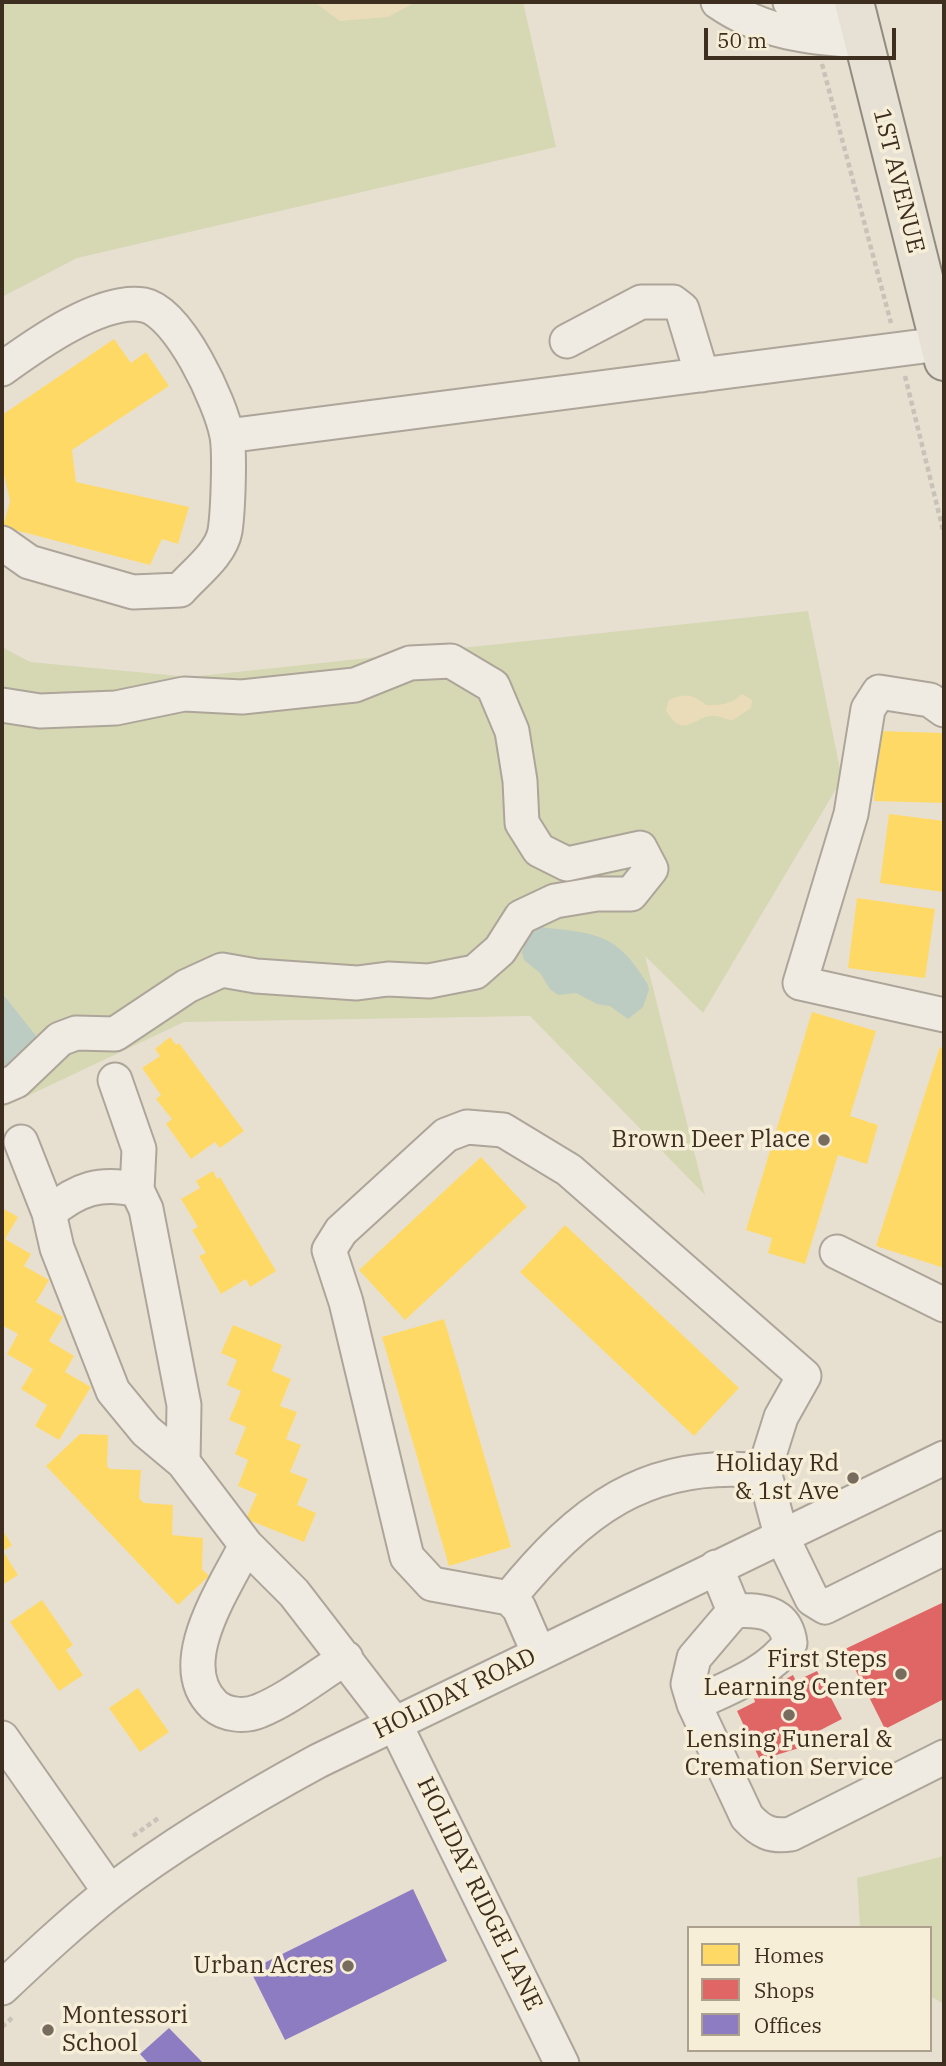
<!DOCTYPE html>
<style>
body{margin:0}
#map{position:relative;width:946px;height:2066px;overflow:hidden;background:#e7e0d1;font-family:"IBM Plex Serif",serif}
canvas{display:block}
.frame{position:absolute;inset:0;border:4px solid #3d2e20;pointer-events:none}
.legend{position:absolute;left:687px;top:1926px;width:245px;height:126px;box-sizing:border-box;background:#f7eed8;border:2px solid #ada18e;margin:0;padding:9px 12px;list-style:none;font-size:21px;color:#3d2e20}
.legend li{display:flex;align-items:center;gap:14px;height:35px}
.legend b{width:35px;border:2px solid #ada18e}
.scale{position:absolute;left:704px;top:28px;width:192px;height:32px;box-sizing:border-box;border:4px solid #3d2e20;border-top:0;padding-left:9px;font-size:21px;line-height:24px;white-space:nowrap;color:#3d2e20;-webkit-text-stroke:5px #f7eed8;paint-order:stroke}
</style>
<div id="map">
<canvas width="946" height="2066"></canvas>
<div class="frame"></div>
<ul class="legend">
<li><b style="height:19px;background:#ffd966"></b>Homes</li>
<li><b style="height:19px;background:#e06666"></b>Shops</li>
<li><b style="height:19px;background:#8e7cc3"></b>Offices</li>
</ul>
<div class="scale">50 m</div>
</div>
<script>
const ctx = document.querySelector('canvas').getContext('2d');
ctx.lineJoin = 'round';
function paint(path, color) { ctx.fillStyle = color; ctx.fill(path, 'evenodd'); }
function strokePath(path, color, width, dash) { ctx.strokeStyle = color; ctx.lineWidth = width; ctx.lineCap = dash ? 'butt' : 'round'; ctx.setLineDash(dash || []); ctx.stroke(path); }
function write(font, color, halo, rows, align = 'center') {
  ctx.font = font + ' "IBM Plex Serif",serif'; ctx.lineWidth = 7; ctx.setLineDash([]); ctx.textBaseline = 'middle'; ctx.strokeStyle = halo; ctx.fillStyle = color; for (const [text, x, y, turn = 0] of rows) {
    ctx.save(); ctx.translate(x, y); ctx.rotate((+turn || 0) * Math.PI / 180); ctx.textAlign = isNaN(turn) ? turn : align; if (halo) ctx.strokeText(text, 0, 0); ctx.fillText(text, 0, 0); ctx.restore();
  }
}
const green = new Path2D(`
 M2,2H523L556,147L77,258L2,297Z
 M808,611L842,779L703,1013L645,956L705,1195L530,1016L184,1022L2,1108V647L30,662L190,677Z
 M944,1856V2004L930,1996V1928H860L857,1878Z`);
const sand = new Path2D(`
 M314,2H414V3L388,17L340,21Z
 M742,694L752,700L751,708L733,720C725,720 722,717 716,716C695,713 684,743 666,710L669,700C684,693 693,694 706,705C721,705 731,705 742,694Z`);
const water = new Path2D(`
 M541,927C595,934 615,931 647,983L649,989L643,1007L628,1019L610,1006L597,1004L576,993L558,995L550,989L540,973L524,960L522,953L529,933Z
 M2,993L40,1041L2,1073Z`);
const homes = new Path2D(`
 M114,339L131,363L146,352L169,386L72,450L76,482L189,507L178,544L162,539L150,565L3,527L10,501L2,465V415Z
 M877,731L944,733V803L874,801Z
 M889,814L944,821V892L880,883Z
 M857,898L935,909L925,978L848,968Z
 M812,1012L876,1031L850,1116L878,1125L867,1164L838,1155L805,1264L768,1253L772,1238L746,1230Z
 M170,1037L176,1045L179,1043L244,1131L220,1148L215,1142L191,1159L166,1124L172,1119L156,1099L161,1095L142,1068L160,1056L155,1049Z
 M940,1047L944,1049V1268L876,1246Z
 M481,1157L527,1207L405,1320L359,1270Z
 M213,1171L217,1179L220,1177L276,1271L250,1287L246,1279L221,1294L199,1256L206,1253L192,1230L198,1227L181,1199L200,1188L196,1181Z
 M2,1208L18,1217L5,1239L31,1254L24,1266L49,1280L36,1302L63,1317L49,1341L74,1356L65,1372L91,1387L59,1440L35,1426L47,1405L21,1389L33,1369L7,1354L18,1334L2,1325Z
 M565,1225L739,1388L694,1436L520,1272Z
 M444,1319L511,1547L449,1566L382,1337Z
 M233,1325L282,1345L272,1371L291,1379L280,1406L297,1412L286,1439L301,1445L290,1472L308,1479L297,1505L316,1513L304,1542L246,1519L257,1494L238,1486L248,1460L235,1454L246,1427L229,1420L241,1391L227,1385L237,1360L221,1353Z
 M80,1434L108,1435L107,1466L110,1469L141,1470L139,1498L144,1503L173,1505L172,1535L203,1538L202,1569L209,1576L178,1605L46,1466Z
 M2,1529L12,1545L3,1551L18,1575L2,1585Z
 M42,1600L73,1645L66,1650L83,1675L59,1691L10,1622Z
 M138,1688L169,1732L140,1752L109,1708Z`);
const shops = new Path2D(`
 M944,1602V1699L885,1729L845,1649Z
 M817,1671L842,1719L811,1735L813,1740L799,1748L760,1760L737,1711L755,1702L753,1695L779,1672L784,1680L793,1675L796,1681Z`);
const offices = new Path2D(`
 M413,1889L447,1961L285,2040L250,1970Z
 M169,2028L204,2064H149L140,2054Z`);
const path = new Path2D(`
 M822,64L891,323
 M905,376L944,534
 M133,1836L160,1817
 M2,2027L14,2016`);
const minor = new Path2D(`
 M718,2C763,33 809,38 862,41
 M790,2L855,8
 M567,341L641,302H673L682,309L702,375
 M2,369C35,345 102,297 144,305C179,312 221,403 227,436C230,454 228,512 225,531C221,554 195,573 180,590L133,592L29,562L2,543
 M227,436L940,344
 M2,705L40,711L116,708L184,694L242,697L355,685L410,663L451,661L493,686L512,731L520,781L522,823L539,850L567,864L640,848L651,869L631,894H597L555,901L521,917L500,950L475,972L429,981L388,979L357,983L256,976L222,970L187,986L115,1034L76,1033L60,1039L16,1081L2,1087
 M944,710L930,700L879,692L868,709L851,814L800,983L944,1015
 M115,1080L139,1149L137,1190
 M21,1142L49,1213
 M837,1252L944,1305
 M183,1462L146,1431L113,1391L57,1248L49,1213C77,1189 101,1181 137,1190L146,1209L184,1405L183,1462L246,1545L294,1593L395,1724L562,2064
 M246,1545C225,1588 171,1664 214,1705C225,1715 245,1717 259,1711C289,1699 318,1675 346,1658
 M716,1567L734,1611L694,1658L688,1684L694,1704L747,1817C761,1832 771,1837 791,1834L944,1757
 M509,1598C579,1512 646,1458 764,1471
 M539,1654L519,1608L509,1598L432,1584L407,1557L346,1302L329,1250L341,1231L446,1135L467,1127L503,1130L569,1170L804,1376L781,1417L764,1471L781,1535L812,1599L825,1607L944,1548
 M694,1704C727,1688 768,1674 790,1643C786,1612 760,1609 734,1611
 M2,1738L110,1892
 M2,1988C37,1955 72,1922 110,1892C175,1842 246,1800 318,1761L944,1458`);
const major = new Path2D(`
 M854,2L944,361`);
const markers = [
 [824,1140,7,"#786c5e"],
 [853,1478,7,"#786c5e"],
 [901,1674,7,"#786c5e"],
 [789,1715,7,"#786c5e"],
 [348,1966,7,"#786c5e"],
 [48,2030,7,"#786c5e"]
];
const streetNames = [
 ["1ST AVENUE",898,181,76],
 ["HOLIDAY ROAD",455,1694,-26],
 ["HOLIDAY RIDGE LANE",479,1894,64]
];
const poiNames = [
 ["Brown Deer Place",810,1140],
 ["Holiday Rd",839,1464],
 ["& 1st Ave",839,1492],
 ["First Steps",887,1660],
 ["Learning Center",887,1688],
 ["Lensing Funeral &",789,1740,"center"],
 ["Cremation Service",789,1768,"center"],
 ["Urban Acres",334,1966],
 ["Montessori",62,2016,"left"],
 ["School",62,2044,"left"]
];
paint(green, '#d6d7b3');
paint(sand, '#eadcb9');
paint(water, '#bcccc2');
paint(homes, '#ffd966');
paint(shops, '#e06666');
paint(offices, '#8e7cc3');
strokePath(minor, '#ada599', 37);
strokePath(major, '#928b80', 42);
strokePath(path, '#c8c2b9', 4.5, [5, 3.5]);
strokePath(minor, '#efebe3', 33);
strokePath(major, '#e6e1d4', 38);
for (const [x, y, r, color] of markers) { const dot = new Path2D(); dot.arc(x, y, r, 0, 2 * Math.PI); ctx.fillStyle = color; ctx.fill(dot); strokePath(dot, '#f7eed8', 2.5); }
write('24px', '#3d2e20', '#f7eed8', streetNames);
write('24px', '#3d2e20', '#f7eed8', poiNames, 'right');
</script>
